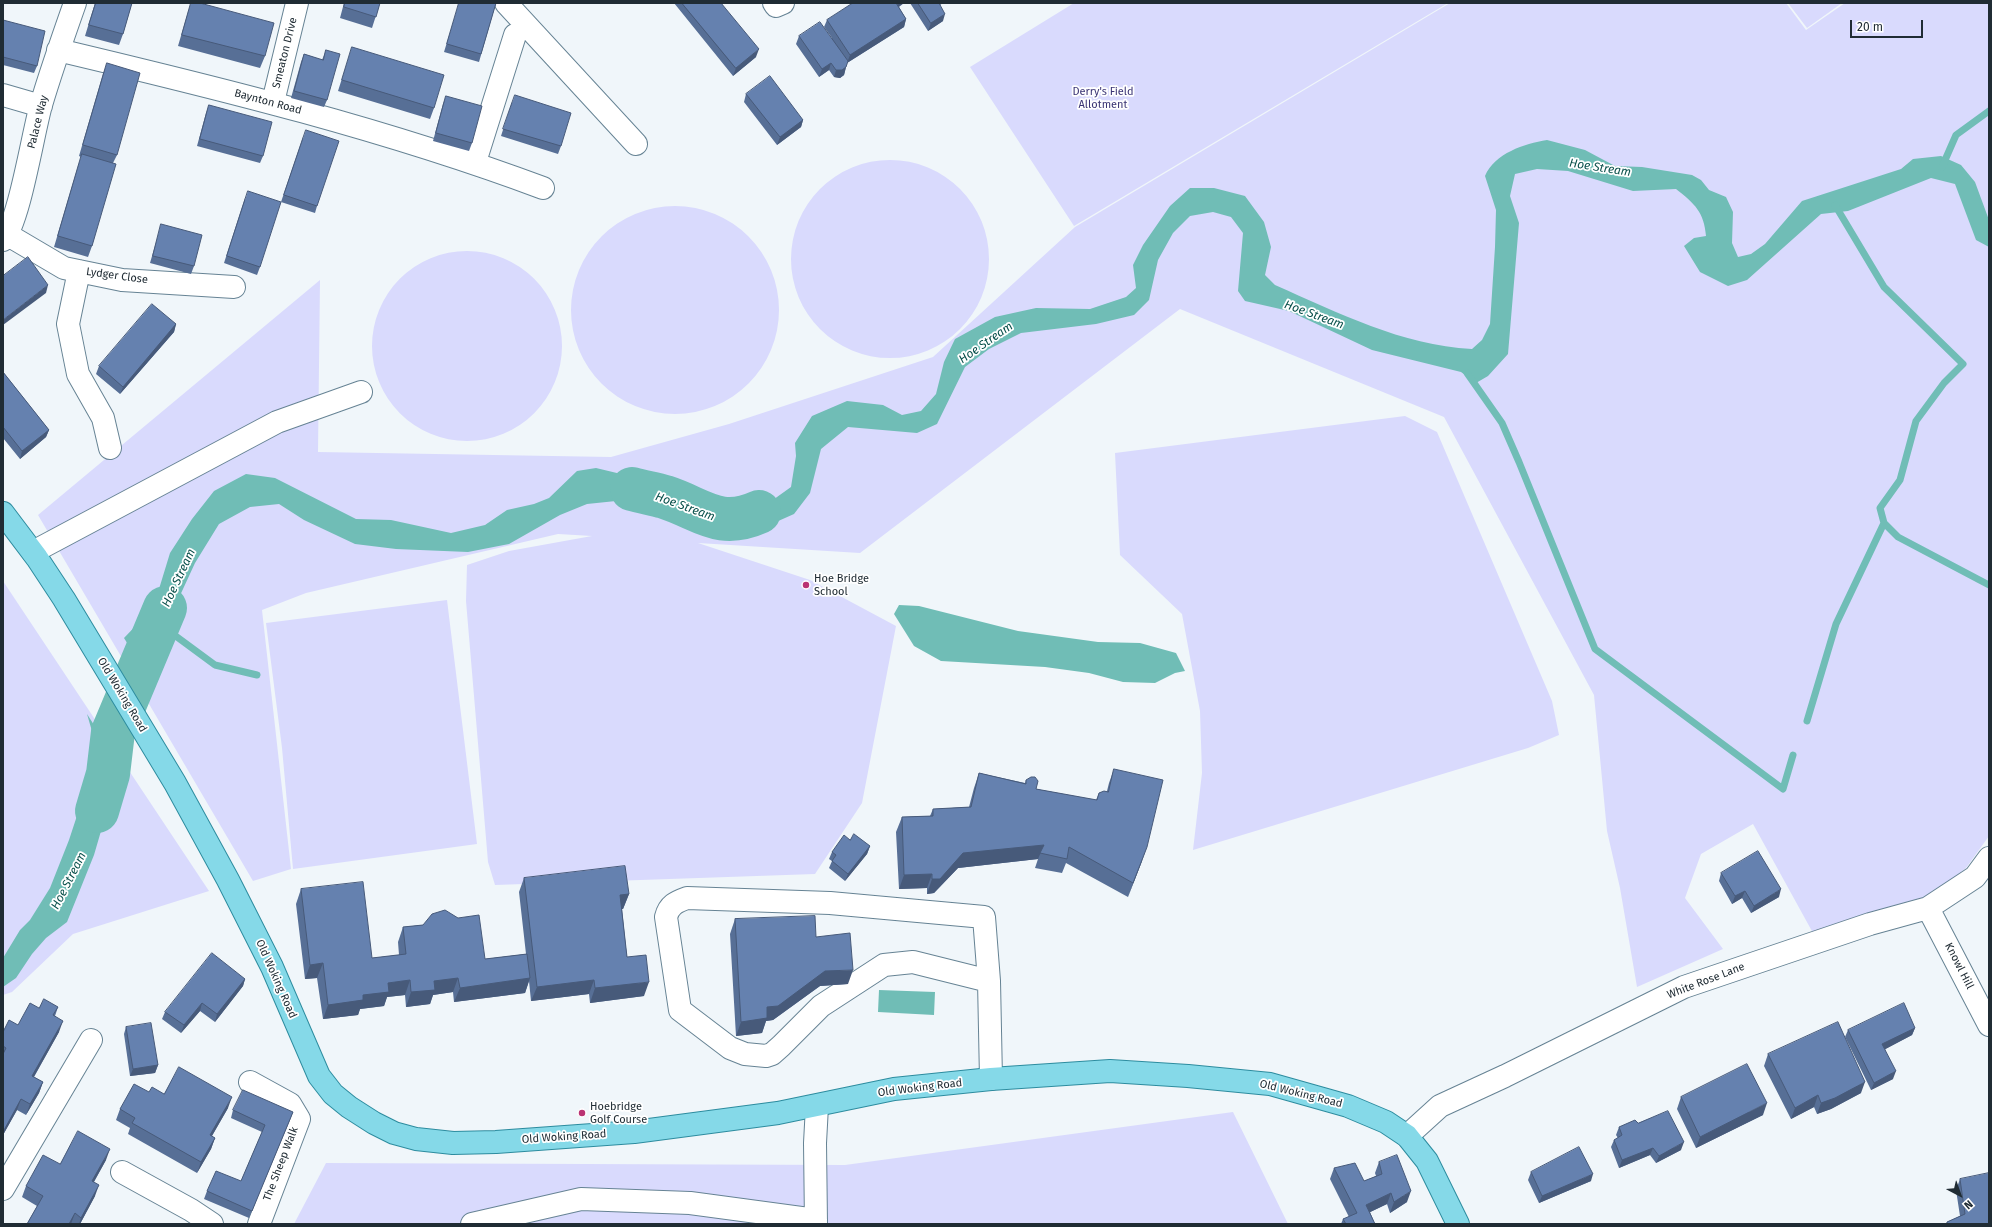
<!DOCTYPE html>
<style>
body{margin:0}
#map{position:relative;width:1992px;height:1227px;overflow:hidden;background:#f0f6fa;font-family:"Fira Sans",sans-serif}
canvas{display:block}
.frame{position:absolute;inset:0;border:4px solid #202c34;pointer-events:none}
.north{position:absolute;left:1940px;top:1175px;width:40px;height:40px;-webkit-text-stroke:3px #fff;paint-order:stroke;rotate:139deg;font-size:11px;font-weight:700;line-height:16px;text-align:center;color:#202c34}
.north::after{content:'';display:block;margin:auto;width:14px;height:18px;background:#202c34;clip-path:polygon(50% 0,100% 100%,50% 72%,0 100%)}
.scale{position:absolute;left:1850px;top:20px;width:73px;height:18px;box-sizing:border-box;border:2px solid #202c34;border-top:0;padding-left:5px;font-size:12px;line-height:14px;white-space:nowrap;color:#202c34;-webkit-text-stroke:3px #fff;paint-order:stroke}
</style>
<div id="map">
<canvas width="1992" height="1227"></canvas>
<div class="frame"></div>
<div class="north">N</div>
<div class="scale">20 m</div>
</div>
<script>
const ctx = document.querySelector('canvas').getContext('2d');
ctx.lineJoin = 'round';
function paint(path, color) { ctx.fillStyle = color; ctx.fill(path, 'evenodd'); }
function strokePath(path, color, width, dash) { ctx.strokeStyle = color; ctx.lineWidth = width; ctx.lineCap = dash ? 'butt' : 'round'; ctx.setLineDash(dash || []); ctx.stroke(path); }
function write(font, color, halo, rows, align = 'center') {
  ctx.font = font + ' "Fira Sans",sans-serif'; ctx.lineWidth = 3.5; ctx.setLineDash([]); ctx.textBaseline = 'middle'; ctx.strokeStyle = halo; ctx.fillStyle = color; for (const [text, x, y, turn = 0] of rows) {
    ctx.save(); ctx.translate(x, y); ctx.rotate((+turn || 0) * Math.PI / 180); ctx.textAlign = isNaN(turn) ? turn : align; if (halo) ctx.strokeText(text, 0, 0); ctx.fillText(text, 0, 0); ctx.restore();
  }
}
const green = new Path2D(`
 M1074,3H1448L1074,226L970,67Z
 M1450,3H1786L1806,30L1845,3H1989V836L1966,868L1925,901L1813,933L1753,824L1701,854L1685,898L1723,949L1637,987L1620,888L1607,831L1594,695L1444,417L1180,309L860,553L698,543L810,580L896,626L862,803L815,874L495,885L488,862L466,601L467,565L509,551L592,536L558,534L306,593L262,610L291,869L253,881L38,515L320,280L318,452L611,457L729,424L933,357L1075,227Z
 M1788,3H1842L1807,28Z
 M791 259a99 99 0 1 1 198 0a99 99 0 1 1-198 0Z
 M571 310a104 104 0 1 1 208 0a104 104 0 1 1-208 0Z
 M372 346a95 95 0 1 1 190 0a95 95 0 1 1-190 0Z
 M1405,416L1437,432L1552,701L1559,735L1528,748L1193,850L1202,773L1200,711L1182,614L1120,555L1115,453Z
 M3,581L209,891L73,934L12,992L3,995Z
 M447,600L477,844L293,869L282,748L266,623Z
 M1233,1112L1288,1224H294L326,1163L845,1165Z`);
const water = new Path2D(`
 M1547,140L1585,150L1615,166L1642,167L1692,175L1701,180L1709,190L1726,197L1733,212L1732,243L1738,257L1751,254L1765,244L1802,201L1901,169L1913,159L1941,156L1961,165L1975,182L1989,220V247L1976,240L1955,184L1931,178L1848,211L1821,214L1747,280L1728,286L1700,272L1684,246L1694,238L1706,236C1704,212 1695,204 1676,189L1633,191L1568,171L1537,169L1515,174L1510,196L1519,223L1508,354L1488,376L1476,383L1461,372L1372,350L1289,311L1245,301L1238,291L1243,233L1231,217L1213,212L1190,216L1173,233L1158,260L1149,300L1134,315L1096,324L1021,333L989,349L965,367L937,424L917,433L848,427L821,449L810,493L794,514L758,530L729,533L696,525L708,492L744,507L770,502L791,487L796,456L795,443L812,416L847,401L883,405L902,415L921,411L936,394L944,362L955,339L995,317L1036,308L1090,309L1126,297L1136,288L1133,265L1143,245L1170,206L1190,188H1214L1245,196L1264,222L1271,247L1265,275L1275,285C1339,313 1401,345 1472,349L1482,340L1490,324L1495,247L1496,210L1485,176C1495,153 1524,144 1547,140Z
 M596,468L696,492L685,519L673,511L616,501L587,504L560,515L509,544L468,552L396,549L355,544L304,520L279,504L250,507L219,524L195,563L171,615L149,678L124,638L149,612L159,589L170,553L192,519L214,491L246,474L275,478L356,519L391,520L451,533L485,525L507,510L534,504L549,498L577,471Z
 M899,605L919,606L1018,631L1098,642L1140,643L1176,653L1185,671L1175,673L1155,683L1123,682L1089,673L1045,667L941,661L914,646L894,614Z
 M87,714L120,766L94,855L67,922L46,938L32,954L16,978L3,987V958L20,930L30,920L50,888L69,840L98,752Z
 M879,990L935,992L934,1015L878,1012Z`);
const stream = new Path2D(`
 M1942,167L1956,135L1989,111
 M1835,205L1884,287L1963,364L1944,383L1916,421L1900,480L1880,508L1884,523L1898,537L1989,585
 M1467,373L1502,423L1519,462L1595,649L1783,789L1793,755
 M158,623L215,665L257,675
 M1807,721L1836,624L1884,523`);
const river = new Path2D(`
 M632,489C643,492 655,494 665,497C702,509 719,530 759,512
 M97,811L108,774L113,732L165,608`);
const minor = new Path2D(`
 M506,3L636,144
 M774,3L776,6L783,3
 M58,50C222,89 385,129 543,188
 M3,95L41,106
 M273,102L297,3
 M475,162L515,35
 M8,235L64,268L122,280L234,287
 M3,240C19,223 33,133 41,105C51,71 63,37 75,3
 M79,271L68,324L78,374L103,418L110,448
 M33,552L277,422L361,392
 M1928,908L1989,1025
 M989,981L913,962L884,965L821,1006L781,1046L772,1054L766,1056L745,1054L730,1048L680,1010L666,917C669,905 676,902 687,898L830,903L984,917L989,981L991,1079
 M250,1082L290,1104L299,1119L259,1224
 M1407,1136L1440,1106L1505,1076L1684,987L1870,924L1928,908L1975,877L1989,858
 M122,1172L191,1210L212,1224
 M3,1189L91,1040
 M472,1224L581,1199L690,1203L816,1220
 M816,1224L815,1143L817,1106`);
const major = new Path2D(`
 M3,513L37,558L64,599L175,783L228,880L272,967L319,1076L333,1094L349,1107L374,1123L394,1133L416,1139L453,1143L496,1142L634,1132L778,1113L894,1089L991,1079L1110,1071L1188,1076L1270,1084L1348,1106L1386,1122L1407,1136L1427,1161L1458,1224`);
const wall = new Path2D(`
 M95,3H132L123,34L119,45L85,36Z
 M191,3L265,56L260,68L178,46L188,12Z
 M344,3H380L372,28L340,18Z
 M459,3H496L479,62L444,52Z
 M674,3H721L756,57L733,76Z
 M853,3H904L899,7L906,19L904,27L847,63L844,75L840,78L834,77L829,70L819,77L796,44L799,36L832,38L824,27L827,20Z
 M910,3H943L940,5L943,21L928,31Z
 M3,20L37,66L34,73L3,65Z
 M352,47L434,108L430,119L338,91Z
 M326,50L327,100L324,107L291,98L301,62L304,54L322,60Z
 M107,63L117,155L113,163L92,246L88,257L54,247L78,166L81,157L79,156L103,74Z
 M746,94L803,120L801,127L777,145L744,102Z
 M446,96L472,143L469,151L433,141L443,104Z
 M512,102L561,146L558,154L501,136Z
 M209,105L263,156L260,163L197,146L206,113Z
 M303,137L317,206L315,213L281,202Z
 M245,198L260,267L257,275L224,263Z
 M161,224L194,266L191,274L150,263L159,232Z
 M176,324L174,332L120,394L96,374L99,366Z
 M3,372L49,430L46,437L20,459L3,438Z
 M1114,769L1142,861L1128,897L1066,863L1062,873L1035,868L1038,859L958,868L934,893L927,894V888L899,889L896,832L902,817L930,816L933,809L969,807L974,788L979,773L1025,783L1026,780L1036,789L1096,800L1099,793L1107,791L1109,783Z
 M850,840L870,846L867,854L845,881L829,868L832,861L829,859L832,852Z
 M1721,873L1779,897L1751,913L1742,898L1732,904L1719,881Z
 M524,878L629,894L623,909H622L627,957L644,996L590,1003L589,994L531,1001L529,981L525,993L454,1002L453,992L433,995L430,1004L406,1007L405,995L387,997L384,1006L360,1009L358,1015L323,1019L317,978L305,979L296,904L301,889L372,958L399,955L398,942L403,927L423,925L485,959L526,954L519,892Z
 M735,919L816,937L848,984L820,986L773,1020L766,1021L762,1033L736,1036L730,934Z
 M245,979L243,986L215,1022L200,1011L181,1033L162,1019L165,1012Z
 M58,1007L55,1016L59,1032L34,1077L43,1082L39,1093L26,1115L17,1110L3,1135V1032L18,1025L39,1008Z
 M126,1027L158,1065L155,1073L130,1076L124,1034Z
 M1915,1028L1912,1035L1885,1049L1893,1079L1871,1090L1845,1037L1848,1030Z
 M1768,1054L1861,1093L1831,1109L1817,1114L1814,1107L1791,1119L1764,1066Z
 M149,1092L164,1094L228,1108L212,1136L215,1138L211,1149L197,1173L128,1134L130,1128L116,1120L120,1109Z
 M1681,1097L1763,1115L1696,1148L1677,1109Z
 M233,1110L293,1112L249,1218L204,1199L207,1191L241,1181L262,1132L231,1118Z
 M1619,1127L1681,1150L1656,1163L1650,1155L1619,1168L1611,1147L1614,1140L1618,1138L1616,1135Z
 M106,1160L94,1182L95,1196L80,1224H27L37,1206L22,1197L26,1186L60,1164Z
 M1379,1162L1407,1202L1390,1213L1387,1204L1370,1212L1375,1224H1341L1343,1219L1349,1217L1330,1179L1334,1168L1364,1181L1376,1176L1375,1173Z
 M1531,1172L1591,1181L1539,1203L1528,1180Z
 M1960,1179L1989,1224H1946L1947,1222L1960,1216L1956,1190Z`);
const shadedWall = new Path2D(`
 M898,3H904L896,8Z
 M945,14L943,21L928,31L931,23Z
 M906,19L904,27L847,63L850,55Z
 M759,49L756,57L733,76L736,68Z
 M831,63L829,70L819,77L822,69Z
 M846,67L844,75L840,78L834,77L836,70Z
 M803,120L801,127L777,145L780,137Z
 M48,285L46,293L3,325V320Z
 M176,324L174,332L120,394L123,387Z
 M49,430L46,437L20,459L22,451Z
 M1044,845L1038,859L958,868L934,893L927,894L932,879L963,853Z
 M870,846L867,854L845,881L848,874Z
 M1147,847L1142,861L1128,897L1133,883Z
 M932,874L927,888L899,889L904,875Z
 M1781,889L1779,897L1751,913L1754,906Z
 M1745,891L1742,898L1732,904L1735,896Z
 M629,894L623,909H615L620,895Z
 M323,963L317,978L305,979L310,965Z
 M853,970L848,984L820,986L773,1020L766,1021L762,1033L736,1036L741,1022L767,1007L825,971Z
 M458,978L453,992L433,995L430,1004L406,1007L411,992L434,981Z
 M530,978L525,993L454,1002L460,988Z
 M245,979L243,986L215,1022L217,1014Z
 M410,980L405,995L387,997L384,1006L360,1009L358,1015L323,1019L328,1005L388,983Z
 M594,980L589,994L531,1001L537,987Z
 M649,982L644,996L590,1003L595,988Z
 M202,1003L200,1011L181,1033L184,1025Z
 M63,1021L59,1032L28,1087L32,1076Z
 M1915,1028L1912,1035L1880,1052L1882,1044Z
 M158,1065L155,1073L130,1076L133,1069Z
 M1896,1071L1893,1079L1871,1090L1874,1083Z
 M43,1082L39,1093L26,1115L30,1104Z
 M1865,1082L1861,1093L1831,1109L1817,1114L1821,1103Z
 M1818,1095L1814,1107L1791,1119L1795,1108Z
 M232,1097L228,1108L206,1146L210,1135Z
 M21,1099L17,1110L3,1135V1132Z
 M1767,1103L1763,1115L1696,1148L1700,1137Z
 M293,1112L290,1120L249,1218L252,1211Z
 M215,1138L211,1149L197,1173L201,1162Z
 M1684,1142L1681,1150L1656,1163L1659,1156Z
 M1653,1148L1650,1155L1619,1168L1622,1160Z
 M110,1149L106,1160L88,1192L92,1181Z
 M1593,1174L1591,1181L1539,1203L1542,1196Z
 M99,1185L95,1196L80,1224H79L81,1218Z
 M1411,1191L1407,1202L1390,1213L1394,1202Z
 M1391,1193L1387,1204L1362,1216L1366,1205Z
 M75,1213L71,1224H69Z`);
const building = new Path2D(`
 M96,3H132L123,34L89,25Z
 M191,3H200L274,23L265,56L182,35Z
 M345,3H380L376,17L344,7Z
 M459,3H496L481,54L447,44Z
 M682,3H721L759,49L736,68Z
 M853,3H896L906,19L850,55L827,20Z
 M918,3H939L945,14L931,23Z
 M3,20L45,31L37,66L3,57Z
 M820,22L848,61L846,67L842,70H836L831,63L822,69L799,36Z
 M352,47L444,75L434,108L342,80Z
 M326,50L340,54L327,100L294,91L304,54L323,60Z
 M107,63L140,73L117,155L83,145Z
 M770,76L803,120L780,137L746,94Z
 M515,95L571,113L561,146L503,129Z
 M446,96L482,106L472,143L436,133Z
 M209,105L272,122L263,156L200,139Z
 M306,130L339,141L317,206L284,195Z
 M82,154L116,164L92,246L58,236Z
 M248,191L281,202L260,267L227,256Z
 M161,224L202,235L194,266L153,256Z
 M28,257L48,285L3,320V276Z
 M152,304L176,324L123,387L99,366Z
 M3,372L49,430L22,451L3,427Z
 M1114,769L1163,780L1147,847L1133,883L1069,847L1067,859L1040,853L1044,845L963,853L940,879H932V874L904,875L902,817L933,816V809L971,807L979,773L1026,784V780L1031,777H1035L1038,781L1036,789L1097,800L1099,793L1104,791L1108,792Z
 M854,834L870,846L848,874L832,861L836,855L832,852L844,835L850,840Z
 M1758,851L1781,889L1754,906L1745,891L1735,896L1721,873Z
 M625,866L629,894L620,895L627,957L646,955L649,982L595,988L594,980L537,987L524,878Z
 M363,882L372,958L406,954L403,927L423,925L432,914L445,910L458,918L479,915L485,959L527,954L530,978L460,988L458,978L434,981L435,990L411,992L410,980L388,983L389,992L363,995V1000L328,1005L323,963L310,965L301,889Z
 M815,916L816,937L850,933L853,970L825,971L778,1006L767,1007V1018L741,1022L735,919Z
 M212,953L245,979L217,1014L202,1003L184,1025L165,1012Z
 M44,999L58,1007L53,1015L63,1021L32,1076L43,1082L30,1104L21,1099L3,1132V1054L6,1048L3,1046V1032L9,1020L18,1025L30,1003L39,1008Z
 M1904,1003L1915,1028L1882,1044L1896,1071L1874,1083L1848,1030Z
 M1838,1022L1865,1082L1835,1098L1821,1103L1818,1095L1795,1108L1768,1054Z
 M151,1023L158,1065L133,1069L126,1027Z
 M1747,1064L1767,1103L1700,1137L1681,1097Z
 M179,1067L232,1097L210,1135L215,1138L201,1162L132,1123L135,1118L120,1109L134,1084L149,1092L152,1087L164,1094Z
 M243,1090L293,1112L252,1211L207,1191L216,1171L241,1181L265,1125L233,1110Z
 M1668,1111L1684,1142L1659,1156L1653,1148L1622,1160L1614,1140L1622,1135L1619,1127L1635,1120L1638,1123Z
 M78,1131L110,1149L92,1181L99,1185L81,1218L75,1213L69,1224H27L43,1196L26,1186L43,1155L60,1164Z
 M1579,1147L1593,1174L1542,1196L1531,1172Z
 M1397,1155L1411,1191L1394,1202L1391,1193L1366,1205L1375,1224H1346L1343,1219L1357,1213L1334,1168L1355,1163L1364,1181L1382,1174L1379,1162Z
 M1989,1173V1224H1947V1222L1965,1214L1960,1179Z`);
const markers = [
 [806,585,4,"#ba3373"],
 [582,1113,4,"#ba3373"]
];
const streetNames = [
 ["Smeaton Drive",285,53,-76],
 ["Baynton Road",268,102,15],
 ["Palace Way",38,122,-76],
 ["Lydger Close",117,276,8],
 ["Old Woking Road",122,695,59],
 ["Knowl Hill",1959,966,63],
 ["Old Woking Road",276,979,66],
 ["White Rose Lane",1706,981,-21],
 ["Old Woking Road",920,1088,-7],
 ["Old Woking Road",1301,1094,14],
 ["Old Woking Road",564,1137,-4],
 ["The Sheep Walk",281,1164,-69]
];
const parkNames = [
 ["Derry's Field",1103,92],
 ["Allotment",1103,105]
];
const poiNames = [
 ["Hoe Bridge",814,579],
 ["School",814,592],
 ["Hoebridge",590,1107],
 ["Golf Course",590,1120]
];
const waterNames = [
 ["Hoe Stream",1600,168,9],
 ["Hoe Stream",1314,315,20],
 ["Hoe Stream",986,343,-35],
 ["Hoe Stream",685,507,20],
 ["Hoe Stream",179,578,-65],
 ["Hoe Stream",69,881,-63]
];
paint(green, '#d9dafd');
paint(water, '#70bdb6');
strokePath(stream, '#70bdb6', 7);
strokePath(river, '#70bdb6', 44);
strokePath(minor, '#668394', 24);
strokePath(major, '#2d8c9f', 24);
strokePath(minor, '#fff', 22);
strokePath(major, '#85d9e8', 22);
paint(wall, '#576f96');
paint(shadedWall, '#475a7a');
paint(building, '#6581af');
strokePath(building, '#475a7a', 1);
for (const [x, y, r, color] of markers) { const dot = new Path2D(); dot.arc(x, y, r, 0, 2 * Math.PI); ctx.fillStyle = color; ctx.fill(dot); strokePath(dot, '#fff', 1.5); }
write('11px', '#202c34', '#fff', streetNames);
write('11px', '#3a3474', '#fff', parkNames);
write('11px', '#202c34', '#fff', poiNames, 'left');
write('italic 12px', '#09504b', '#fff', waterNames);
</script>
